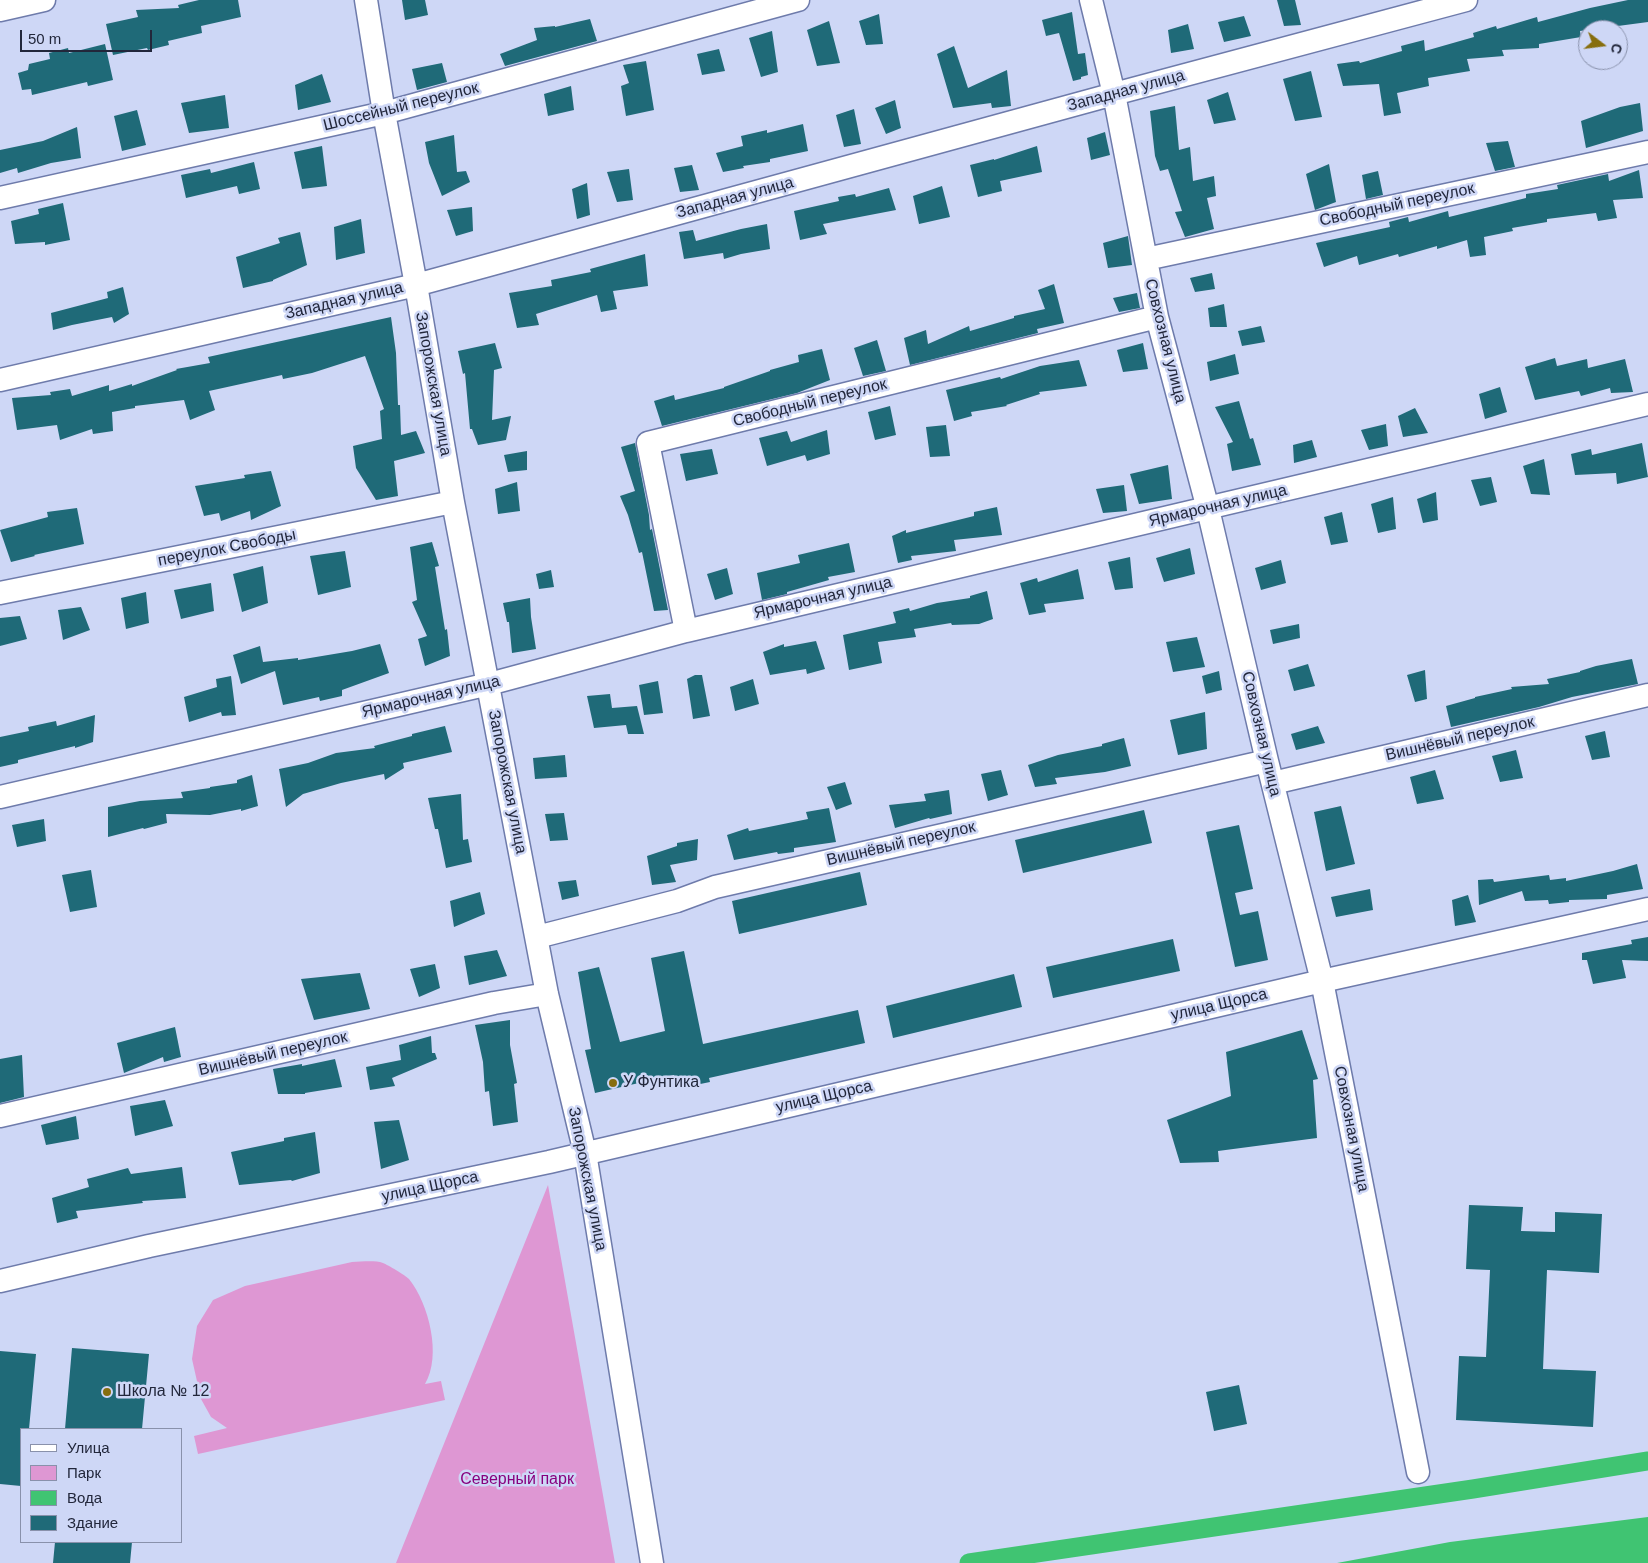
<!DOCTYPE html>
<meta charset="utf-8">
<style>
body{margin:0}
#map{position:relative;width:1648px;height:1563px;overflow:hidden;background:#ced7f6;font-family:Helvetica,sans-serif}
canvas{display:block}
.legend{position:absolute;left:20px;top:1428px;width:162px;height:115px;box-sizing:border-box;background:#ced7f6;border:1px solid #8991ab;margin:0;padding:6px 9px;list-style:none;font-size:15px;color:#22273b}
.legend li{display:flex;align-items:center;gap:10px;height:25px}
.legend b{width:25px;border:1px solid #8991ab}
.north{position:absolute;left:1578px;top:20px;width:50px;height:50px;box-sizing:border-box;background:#ced7f6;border:1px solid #8991ab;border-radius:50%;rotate:105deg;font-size:14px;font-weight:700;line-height:20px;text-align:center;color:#22273b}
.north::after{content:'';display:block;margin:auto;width:18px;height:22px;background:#876e0e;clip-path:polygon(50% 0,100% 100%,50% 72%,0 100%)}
.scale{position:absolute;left:20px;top:30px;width:132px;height:22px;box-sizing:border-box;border:2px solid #22273b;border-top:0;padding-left:6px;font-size:15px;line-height:18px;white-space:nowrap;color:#22273b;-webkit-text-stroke:4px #ced7f6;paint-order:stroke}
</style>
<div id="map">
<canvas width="1648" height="1563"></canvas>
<ul class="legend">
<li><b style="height:6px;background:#fff"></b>Улица</li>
<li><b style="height:14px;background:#de97d3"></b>Парк</li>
<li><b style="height:14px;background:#40c472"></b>Вода</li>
<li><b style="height:14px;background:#1f6a78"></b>Здание</li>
</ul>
<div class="north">С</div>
<div class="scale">50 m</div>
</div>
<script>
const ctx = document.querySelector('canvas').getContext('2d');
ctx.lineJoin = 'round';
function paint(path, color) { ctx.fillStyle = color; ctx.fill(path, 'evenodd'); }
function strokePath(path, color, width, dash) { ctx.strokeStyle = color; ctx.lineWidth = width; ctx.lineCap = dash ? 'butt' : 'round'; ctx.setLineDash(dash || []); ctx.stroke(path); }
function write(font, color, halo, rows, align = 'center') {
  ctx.font = font + ' Helvetica,sans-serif'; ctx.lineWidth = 5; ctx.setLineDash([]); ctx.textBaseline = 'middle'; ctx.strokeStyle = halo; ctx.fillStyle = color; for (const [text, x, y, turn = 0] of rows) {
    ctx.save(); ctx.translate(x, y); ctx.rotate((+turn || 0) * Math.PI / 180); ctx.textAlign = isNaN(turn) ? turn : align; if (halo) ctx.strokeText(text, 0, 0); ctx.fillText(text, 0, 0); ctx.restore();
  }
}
const green = new Path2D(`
 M548,1185L615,1563H396Z
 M352,1262C361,1262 374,1260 383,1263C388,1265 405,1275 409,1279C429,1304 442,1356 425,1384L441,1381L445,1400L198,1454L194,1436L227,1428L211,1417L201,1399L192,1359L197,1326L213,1300L245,1286Z`);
const water = new Path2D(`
 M1648,1517V1563H1337L1450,1542Z`);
const canal = new Path2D(`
 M969,1563L1473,1489L1648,1461`);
const building = new Path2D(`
 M199,0H238L241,17L201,26L202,33L168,41L169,45L148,50L147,48L113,55L106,24L138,17L136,10L179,8L178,5Z
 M402,0H425L428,15L405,20Z
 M1277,0H1295L1301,25L1284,26Z
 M1628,0H1648V22L1580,31L1581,37L1539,44V48L1502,50L1504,56L1467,59L1470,71L1428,78L1429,86L1397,93L1401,113L1384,116L1379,84L1343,86L1337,64L1359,61L1360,63L1402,51L1401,46L1424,40L1425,51L1474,37L1473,33L1496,26L1497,29L1537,17L1538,22L1590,8Z
 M1072,12L1078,54L1085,53L1088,75L1081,77V79L1073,81L1059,33L1046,36L1042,20Z
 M879,14L883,44L866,45L859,21Z
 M1244,16L1251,36L1224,42L1218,22Z
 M590,19L597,41L505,66L500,54L537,40L534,28L555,26V27Z
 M829,21L840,63L817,66L807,30Z
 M1188,24L1194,49L1171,53L1168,30Z
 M772,31L778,72L761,77L749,38Z
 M105,44L113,80L88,86L87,82L32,95L31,89L22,90L18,73L28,70L29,64L50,59L49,53L68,48L69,53Z
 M954,46L968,88L1007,70L1011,106L992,108L991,103L953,108L937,54Z
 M719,49L725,71L702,75L697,54Z
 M646,61L654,110L626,116L621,86L629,83L623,65Z
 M442,63L447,82L417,90L412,69Z
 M1311,71L1322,117L1295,121L1283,79Z
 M322,74L331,102L298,110L295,85Z
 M571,86L574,110L548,116L544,94Z
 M1228,92L1236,120L1214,124L1207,100Z
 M225,95L229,128L189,133L181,103Z
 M895,100L901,128L886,134L875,108Z
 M1640,103L1643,131L1586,148L1581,121L1620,107Z
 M1175,106L1179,150L1190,147L1193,181L1214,176L1216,196L1207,198L1214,229L1185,237L1175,212L1182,211L1168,169L1160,171L1155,156L1150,111Z
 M854,109L861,144L844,147L836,115Z
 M137,110L146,145L122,151L114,116Z
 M803,124L808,151L770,159V162L743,166L744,168L723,172L716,153L743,146L741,136L767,130V133Z
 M77,127L81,158L51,163L18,173L17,168L0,173V150L43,141Z
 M1105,132L1110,155L1091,160L1087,138Z
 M454,135L457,172L466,171L470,182L442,196L429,163L425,142Z
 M1508,141L1515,167L1495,171L1486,143Z
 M322,146L327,186L302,189L294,152Z
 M1037,146L1042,172L1000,181L1002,191L978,197L970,165L994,159V160Z
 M254,162L260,189L239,194L237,186L186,198L181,175L210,169L211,173Z
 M1329,164L1336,202L1315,210L1306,174Z
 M692,165L699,190L680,192L674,168Z
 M629,169L633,200L617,202L607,172Z
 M1639,170L1643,198L1613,200L1617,218L1598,221L1596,213L1547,219V222L1512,228L1513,231L1484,237L1486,255L1470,257L1467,240L1437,249V246L1399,257L1398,254L1359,265L1357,256L1324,267L1316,243L1390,227L1389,222L1408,217L1409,222L1448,211L1449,217L1526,198V194L1558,189L1557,185L1608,174L1609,181Z
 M1378,171L1383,195L1366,199L1362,175Z
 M587,183L590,215L577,219L572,189Z
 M942,186L950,217L919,224L913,196Z
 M889,188L896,210L823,224L827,234L800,240L794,211L839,201L838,197L855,194L856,197Z
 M63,203L70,240L45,245V242L15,244L11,221L39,214L38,209Z
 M472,207L473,231L456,236L447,210Z
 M361,219L365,253L336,260L334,227Z
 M767,224L770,249L741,254L724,259L723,253L684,259L679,232L693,230L696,241L741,229Z
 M300,232L307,265L273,280V281L243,288L236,257L280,243L278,238Z
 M1128,236L1132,265L1108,268L1103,243Z
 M645,254L648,286L613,291L617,309L601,312L597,295L536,314L539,325L517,328L509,293L552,286L551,280L591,272L590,269Z
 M1212,273L1215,289L1195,292L1190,278Z
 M1054,284L1064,323L1037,329L1038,333L910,365L904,338L926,330L928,344L969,326L970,331L1014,318V316L1045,309L1038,290Z
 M123,287L129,314L114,323L112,317L72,325L53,330L51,313L108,298L107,292Z
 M1137,293L1140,308L1119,312L1113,298Z
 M1224,304L1227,327H1210L1208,308Z
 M391,317L396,353L398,405H400L401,435L416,431L425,453L394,461L398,496L376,500L356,468L353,446L382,439L380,411L384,409L365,356L312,373L283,379L282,375L209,391L215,410L190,420L184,400L135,406V408L112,412L113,431L93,434L92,429L60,440L57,425L17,430L12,398L51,395L50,392L70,389L72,396L109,385V391L132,384V386L177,370L176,369L210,363L208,357Z
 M1261,326L1265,342L1242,346L1238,331Z
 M877,340L886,371L863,376L854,348Z
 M495,343L502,368L494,370L492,420L511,416L506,440L478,445L472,429H470L465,373L463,374L458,351Z
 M1143,343L1148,369L1123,372L1117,350Z
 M822,349L830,380L797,393L662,426L654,401L674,395L675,400L724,388V387L770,371V370L799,362L798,355Z
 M1235,354L1239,374L1210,381L1207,362Z
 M1555,358L1557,366L1587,359L1588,368L1625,359L1633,392L1611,393L1610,388L1581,396L1579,391L1535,400L1525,367Z
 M1079,360L1087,386L1039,392L1040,394L1006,405L1007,406L971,412L972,416L954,421L946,390L1000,377L1001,379L1040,366Z
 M1500,387L1507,412L1485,419L1479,394Z
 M1239,401L1250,439L1253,438L1261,465L1232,471L1227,444L1233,442L1215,407Z
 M890,406L896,435L875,440L868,412Z
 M1415,408L1428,433L1403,437L1398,416Z
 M1386,424L1388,446L1369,450L1361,430Z
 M946,425L950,456L930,457L926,427Z
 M827,430L830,454L807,461L805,455L767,466L759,438L787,431L791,442Z
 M1312,440L1317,457L1294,463L1293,445Z
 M635,443L649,515L650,530L652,529L668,610L654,611L642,552L639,553L628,515L620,496L635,491L621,447Z
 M1642,443L1648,477L1617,484L1616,473L1575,475L1571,454L1591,449L1592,455Z
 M712,449L718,474L686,481L680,454Z
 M527,451V470L508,472L504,455Z
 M1544,459L1550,495L1531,494L1523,466Z
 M1168,465L1172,499L1139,504L1130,474Z
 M271,471L281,506L251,520L250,511L221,521L219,513L204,516L195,486L245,478L244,475Z
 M1491,477L1497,502L1480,506L1471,480Z
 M517,482L520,511L498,514L495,489Z
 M1124,485L1127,511L1103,513L1096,489Z
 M1436,492L1438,520L1423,523L1417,499Z
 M1393,497L1396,529L1378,533L1371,504Z
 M997,507L1002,535L954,540L956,551L911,556L912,560L898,563L892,536L906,530V533L974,516V512Z
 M77,508L84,544L34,555L35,556L11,562L0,530L48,517L47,512Z
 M1342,512L1348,542L1331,545L1324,517Z
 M432,542L439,566L435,567L445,630L447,629L450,656L425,666L418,639L427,636L412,602L417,600L410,547Z
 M849,543L855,572L828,577L829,580L787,592V594L762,600L757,573L800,563L798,555Z
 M1190,548L1195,574L1164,582L1156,558Z
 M345,551L351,587L318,595L310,556Z
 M1130,557L1133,588L1115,590L1108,562Z
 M1281,560L1286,583L1261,590L1255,568Z
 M263,566L268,603L242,612L233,574Z
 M727,568L733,594L715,600L707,574Z
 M1078,569L1084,599L1044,604L1046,612L1029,615L1020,583L1037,578L1038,582Z
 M551,570L554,587L539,589L536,574Z
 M211,583L214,611L181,619L174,590Z
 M987,591L993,619L979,624L952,625L951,623L914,629L916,637L878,642L882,663L849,670L843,635L896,623L893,612L909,608L910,611L937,603L970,598V596Z
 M146,592L149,623L126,629L121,598Z
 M530,598L531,617L536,649L512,653L509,622H507L503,603Z
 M81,607L90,630L63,640L58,610Z
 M20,616L27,639L0,646V618Z
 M1299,624L1300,638L1273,644L1270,630Z
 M1197,637L1205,667L1173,672L1166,642Z
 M816,641L825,669L807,674L806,669L770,675L763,652L784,644V647Z
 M380,644L389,673L342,690V696L320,701L319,697L283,705L275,671L241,684L233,655L260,646L263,662L298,658V660L352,651Z
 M1632,659L1638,684L1572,697L1539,707L1451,727L1446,706L1475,698V697L1512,689L1511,687L1549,684L1547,679L1580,672V671L1596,666Z
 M1308,664L1315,686L1294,691L1288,670Z
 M1425,670L1427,699L1415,702L1407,675Z
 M1219,671L1222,690L1206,694L1202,676Z
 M695,675H702L710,716L693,719L687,679Z
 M231,676L236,715L222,716L221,712L189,722L184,697L217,687L216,679Z
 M753,679L759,704L735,711L730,687Z
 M658,681L663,713L644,715L639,685Z
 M610,694L612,708L637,706L644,734H628L626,725L594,728L587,696Z
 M1205,712L1207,749L1178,755L1170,720Z
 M95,715L93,742L75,748V746L18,760V763L0,767V737L29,731L28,727L56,721L57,726Z
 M445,726L452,752L403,763L404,768L385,780L384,774L341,783L303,794L286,807L279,769L308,763L336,753L375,748L374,746L412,736V734Z
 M1318,726L1325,743L1296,750L1291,734Z
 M1605,731L1610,757L1592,760L1585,736Z
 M1124,738L1131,766L1105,772L1055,778L1057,784L1035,787L1028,765L1058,755L1102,746V744Z
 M1516,750L1523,778L1500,782L1492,756Z
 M565,755L567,777L535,779L533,758Z
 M1001,770L1008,795L988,801L981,774Z
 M1435,770L1444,799L1417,804L1410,777Z
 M252,775L258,806L241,811V809L210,815L166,814L167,823L144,829L143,828L108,837V807L140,801L183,798L181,792L210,788V787L237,783V780Z
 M845,782L852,804L836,810L827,787Z
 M949,790L952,814L930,819L929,818L895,828L889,805L926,801L924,794Z
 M461,794L463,840L468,839L472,862L446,868L438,829H435L428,798Z
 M1341,806L1355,864L1326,871L1314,812Z
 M829,808L836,842L794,848V852L778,854L777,852L734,860L727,835L748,828L749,831L808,819L806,812Z
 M1144,810L1152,843L1023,873L1015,840Z
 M564,813L568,840L550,841L545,814Z
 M44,819L46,841L17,847L12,825Z
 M1239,825L1253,889L1235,893L1240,915L1258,911L1268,960L1235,967L1206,832Z
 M698,839L697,860L670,865L676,882L652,885L647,856L677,846V843Z
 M1637,864L1643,889L1607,895V899L1569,900V902L1549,904L1548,900L1525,901L1522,891L1479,905L1478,880L1493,879L1494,882L1549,875L1550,880L1566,878V881L1613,871Z
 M91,870L97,907L70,912L62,875Z
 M860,872L867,905L739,934L732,901Z
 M576,880L579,896L562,900L558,882Z
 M1370,889L1373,910L1336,917L1331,897Z
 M480,892L485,914L454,927L450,901Z
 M1468,895L1476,922L1455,926L1452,900Z
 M1648,937V961L1622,960L1626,978L1593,984L1587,960H1582V953L1632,944L1631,940Z
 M1173,939L1180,971L1053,998L1046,967Z
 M497,950L507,976L469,985L464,956Z
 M684,951L703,1044L858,1010L865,1043L709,1078L710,1082L676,1089L674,1075L595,1093L585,1050L591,1049L578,972L599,967L620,1042L665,1031L651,958Z
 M435,964L440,988L419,997L410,969Z
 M360,973L370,1009L314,1020L301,979Z
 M1014,974L1022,1007L893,1038L886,1006Z
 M510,1020V1045L517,1083L514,1084L518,1122L493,1126L489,1091L485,1092L483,1062L475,1025Z
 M175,1027L181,1057L164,1062L163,1057L124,1073L117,1043Z
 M1302,1030L1318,1079L1313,1080L1317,1138L1218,1151L1219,1162L1180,1163L1167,1120L1231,1096L1226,1052Z
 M431,1036L432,1053H435L437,1059L392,1078L395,1086L370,1090L366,1067L401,1060L399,1045Z
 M22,1055L24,1097L0,1103V1059Z
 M335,1059L342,1087L305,1093V1094H278L273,1069L302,1064V1066Z
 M165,1100L173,1126L135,1136L130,1106Z
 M76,1116L79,1139L46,1145L41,1125Z
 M399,1120L409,1160L381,1169L374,1122Z
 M315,1132L320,1173L292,1181L291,1180L239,1185L231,1152L284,1141V1138Z
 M182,1167L186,1198L142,1201L143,1203L76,1211L78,1218L57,1223L52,1198L89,1187L87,1179L128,1168L131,1174Z
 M1469,1205L1523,1207L1521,1231L1555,1232V1212L1602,1214L1599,1273L1547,1270L1543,1369L1596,1371L1593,1427L1456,1420L1459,1356L1486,1357L1490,1270L1466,1269Z
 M72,1348L149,1354L142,1429H65Z
 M0,1351L36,1354L29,1429H21V1486L0,1484Z
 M1239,1385L1247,1424L1214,1431L1206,1392Z
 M55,1542H132L130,1563H53Z`);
const minor = new Path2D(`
 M366,0L384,113L416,285L453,502L547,994L585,1153L652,1563
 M1091,0L1114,94L1157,317L1208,509L1267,761L1322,981L1418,1472
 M0,10L44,0
 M0,198L384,113L798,0
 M1146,259L1648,152
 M0,380L416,285L1114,94L1466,0
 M0,593L453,502
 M686,631L648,443L1157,317
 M1273,783L1648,695
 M0,797L489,684L686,631L1648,404
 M537,937L677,901L715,887L1267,761
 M0,1116L494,1003L547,994
 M0,1281L149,1246L549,1162L1322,981L1648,909`);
const markers = [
 [613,1083,5,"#876e0e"],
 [107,1392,5,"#876e0e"]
];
const streetNames = [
 ["Западная улица",1126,91,-15],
 ["Шоссейный переулок",401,107,-14],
 ["Западная улица",735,198,-15],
 ["Свободный переулок",1397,205,-12],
 ["Западная улица",344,301,-13],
 ["Совхозная улица",1165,341,76],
 ["Запорожская улица",433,384,80],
 ["Свободный переулок",810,403,-14],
 ["Ярмарочная улица",1218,506,-13],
 ["переулок Свободы",227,548,-11],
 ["Ярмарочная улица",823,598,-13],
 ["Ярмарочная улица",431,697,-13],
 ["Совхозная улица",1261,734,77],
 ["Вишнёвый переулок",1460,739,-13],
 ["Запорожская улица",507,782,79],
 ["Вишнёвый переулок",901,844,-13],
 ["улица Щорса",1219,1005,-13],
 ["Вишнёвый переулок",273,1054,-13],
 ["улица Щорса",824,1097,-13],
 ["Совхозная улица",1351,1129,79],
 ["Запорожская улица",587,1179,79],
 ["улица Щорса",430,1187,-12]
];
const poiNames = [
 ["У Фунтика",623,1083],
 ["Школа № 12",117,1392]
];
const parkNames = [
 ["Северный парк",517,1480]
];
paint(green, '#de97d3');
paint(water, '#40c472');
strokePath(canal, '#40c472', 19);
paint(building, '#1f6a78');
strokePath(minor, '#6e7bab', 25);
strokePath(minor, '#fff', 22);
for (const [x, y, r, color] of markers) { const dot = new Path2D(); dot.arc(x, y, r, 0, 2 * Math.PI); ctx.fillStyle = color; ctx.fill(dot); strokePath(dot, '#ced7f6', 2); }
write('16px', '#22273b', '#ced7f6', streetNames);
write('16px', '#22273b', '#ced7f6', poiNames, 'left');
write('16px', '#87007e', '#ced7f6', parkNames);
</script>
